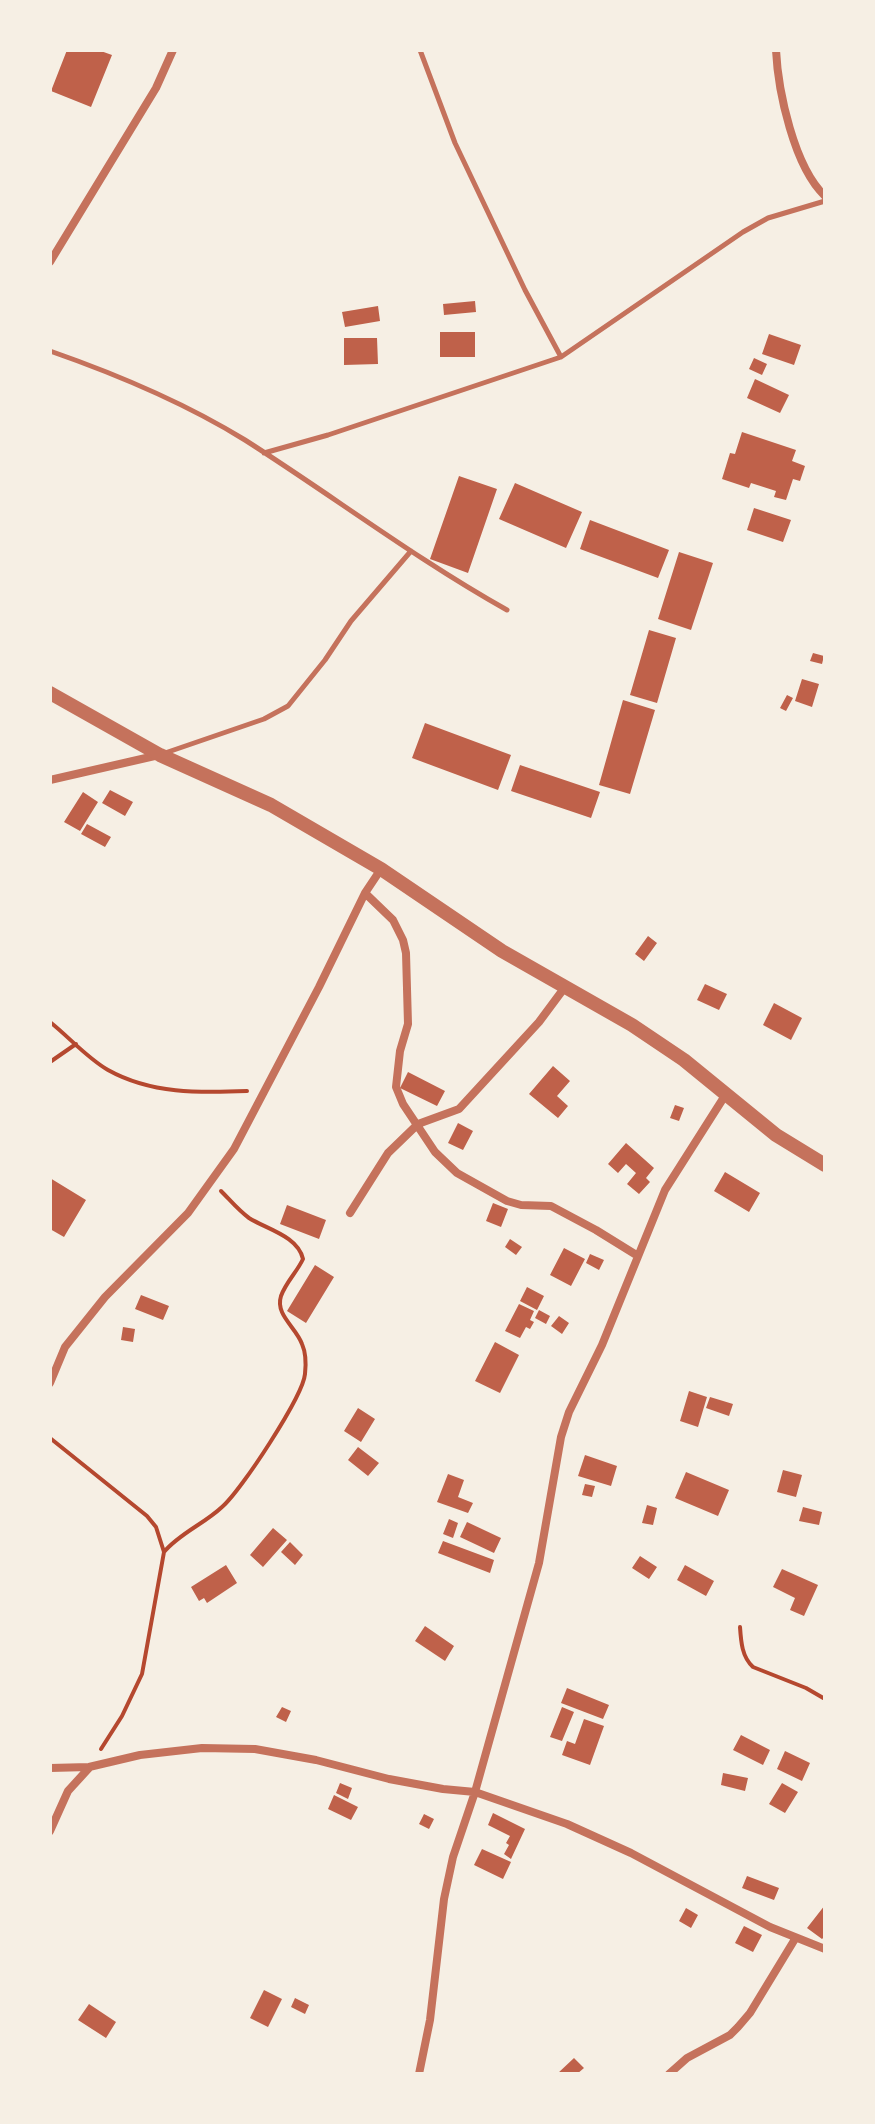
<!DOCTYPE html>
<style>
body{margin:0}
#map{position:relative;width:875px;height:2124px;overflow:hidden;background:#f6efe4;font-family:"PT Sans Narrow",sans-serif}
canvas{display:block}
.frame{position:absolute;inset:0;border:52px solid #f6efe4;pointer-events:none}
</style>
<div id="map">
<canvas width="875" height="2124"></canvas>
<div class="frame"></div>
</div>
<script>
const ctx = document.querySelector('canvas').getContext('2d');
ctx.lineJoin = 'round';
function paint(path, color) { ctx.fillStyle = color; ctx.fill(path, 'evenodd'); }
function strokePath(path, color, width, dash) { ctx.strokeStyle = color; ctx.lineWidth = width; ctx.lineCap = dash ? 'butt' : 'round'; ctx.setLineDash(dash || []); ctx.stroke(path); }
const building = new Path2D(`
 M67,50H98L112,55L91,107L51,91Z
 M475,301L476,312L444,315L443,304Z
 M378,306L380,321L345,327L342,312Z
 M440,332H475V357H440Z
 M769,334L801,345L794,365L762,354Z
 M344,338H377L378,364L344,365Z
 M754,358L767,364L762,375L749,369Z
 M755,379L789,395L780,413L747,398Z
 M742,432L796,450L792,461L805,466L800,481L793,479L786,500L774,497L776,491L751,483L749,488L722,479L730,453L735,454Z
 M459,476L497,489L468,573L430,559Z
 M515,483L582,512L566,548L499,519Z
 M754,508L791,520L783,542L747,530Z
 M590,520L669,550L658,578L580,549Z
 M679,552L713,563L691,630L658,619Z
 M649,630L676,638L657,703L630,695Z
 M813,653L824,656L822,664L810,661Z
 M802,679L819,684L812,707L795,701Z
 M787,695L793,698L786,711L780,708Z
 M623,700L655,710L630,794L599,785Z
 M425,723L511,755L498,790L412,758Z
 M520,765L600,792L591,818L511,791Z
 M110,790L133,802L125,816L102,803Z
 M83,792L98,802L80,831L64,822Z
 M87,824L111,837L105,847L81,834Z
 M648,936L657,943L644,961L635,954Z
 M705,984L727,994L719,1010L697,1000Z
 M774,1003L802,1018L791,1040L763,1025Z
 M553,1066L570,1081L557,1096L568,1106L558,1118L529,1094Z
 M408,1072L445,1091L437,1106L400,1088Z
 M675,1105L684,1108L679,1121L670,1118Z
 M458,1123L473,1131L463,1150L448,1143Z
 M626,1143L654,1168L646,1178L650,1182L639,1194L627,1184L636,1173L626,1164L618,1173L608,1164Z
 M725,1172L760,1193L749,1212L714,1191Z
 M50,1178L86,1200L64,1237L50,1229Z
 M493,1203L508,1209L501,1227L486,1221Z
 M287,1205L326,1220L319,1239L280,1224Z
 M510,1239L522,1247L516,1255L505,1247Z
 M564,1248L585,1259L571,1286L550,1275Z
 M590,1254L604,1260L599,1270L586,1263Z
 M315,1265L334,1277L306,1323L287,1311Z
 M527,1287L544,1296L537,1310L520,1301Z
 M141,1295L169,1306L163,1320L135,1309Z
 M519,1304L534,1311L530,1320L534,1322L530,1329L526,1327L520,1338L505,1331Z
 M539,1310L550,1316L546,1324L535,1318Z
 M559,1316L569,1323L562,1334L551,1326Z
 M123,1327L135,1329L133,1342L121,1340Z
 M495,1342L519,1355L500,1393L475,1381Z
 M689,1391L707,1397L698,1427L680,1421Z
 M710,1397L733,1404L729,1416L706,1408Z
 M358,1408L375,1419L361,1442L344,1431Z
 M358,1447L379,1463L368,1476L348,1460Z
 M585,1455L617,1466L611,1486L578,1476Z
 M783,1470L802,1475L796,1497L777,1492Z
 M686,1472L729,1490L718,1516L675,1498Z
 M448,1474L464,1480L458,1497L473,1503L468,1513L437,1502Z
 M585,1484L595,1486L592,1497L582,1495Z
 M647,1505L657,1508L653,1525L642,1523Z
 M803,1507L822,1512L819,1525L799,1521Z
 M449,1519L458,1523L453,1538L443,1534Z
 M467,1522L501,1538L494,1553L460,1537Z
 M273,1528L287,1540L263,1567L250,1555Z
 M443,1541L494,1560L490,1573L438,1553Z
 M290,1542L303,1555L295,1565L281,1552Z
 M640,1556L657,1567L649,1579L632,1568Z
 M226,1565L237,1583L207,1603L204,1598L199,1601L191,1587Z
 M685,1565L714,1581L706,1596L677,1580Z
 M782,1569L818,1585L804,1616L790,1610L795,1598L773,1587Z
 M425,1626L454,1646L445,1661L415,1641Z
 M567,1688L609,1705L603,1719L561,1703Z
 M282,1707L291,1711L286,1722L276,1717Z
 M562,1707L574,1712L562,1741L550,1737Z
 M584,1719L604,1726L590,1765L562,1755L567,1741L575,1744Z
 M741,1735L770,1750L763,1765L733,1750Z
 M785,1751L810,1763L802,1781L777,1769Z
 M723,1773L748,1778L745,1791L721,1785Z
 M340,1783L352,1788L348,1799L336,1793Z
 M782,1783L798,1792L785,1813L769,1804Z
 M334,1795L358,1807L351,1820L328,1809Z
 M493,1813L525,1829L511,1859L504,1854L509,1845L506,1843L510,1836L488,1825Z
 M424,1814L434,1819L429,1829L419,1824Z
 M482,1849L511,1862L503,1879L474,1865Z
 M747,1876L779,1888L774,1900L742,1888Z
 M825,1905V1936L822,1939L807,1928Z
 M686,1908L698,1915L691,1928L679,1921Z
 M744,1926L762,1935L753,1952L735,1943Z
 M264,1990L282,1999L268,2027L250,2018Z
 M295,1998L309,2005L305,2014L291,2007Z
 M89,2004L116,2022L106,2038L78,2020Z
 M574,2058L584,2068L577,2074H557Z`);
const path = new Path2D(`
 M50,1022C69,1037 87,1058 108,1070C151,1094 199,1093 247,1091
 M50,1062L76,1044
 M50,1438L147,1516L156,1527L164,1552
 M740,1627C741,1642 742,1657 753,1667L806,1688L825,1699
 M101,1749L122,1716L142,1674L164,1552C180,1533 204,1524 222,1507C241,1491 303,1396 305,1374C306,1365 306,1353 302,1344C296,1327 275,1315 281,1296C286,1282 297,1272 303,1259C298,1236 266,1229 249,1218C239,1211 230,1200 221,1191`);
const service = new Path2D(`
 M420,50L455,143L525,290L561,357
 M50,351C116,374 185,403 245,440C333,496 416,559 507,610
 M264,453L328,435L561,357L743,232L768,218L825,201
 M165,753L264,719L288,706L325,660L351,621L411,551`);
const minor = new Path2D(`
 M776,50C778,91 794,167 825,196
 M50,262L156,88L173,50
 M50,780L159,755
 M365,893L393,920L403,940L406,953L408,1024L400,1051L396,1087L403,1104L435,1152L457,1173L507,1201L521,1205L551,1206L596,1230L638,1256
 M350,1213L388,1153L418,1124L459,1109L539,1022L565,987
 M50,1383L65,1347L105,1297L188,1213L234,1149L319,987L365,893L381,869
 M50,1768L89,1767L140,1755L202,1748L255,1749L316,1760L389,1779L443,1789L475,1792L567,1824L631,1853L770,1927L825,1949
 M50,1831L68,1791L89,1768
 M419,2074L430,2020L444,1899L453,1857L475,1792L539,1563L561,1437L569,1412L602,1345L665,1190L726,1094
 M669,2074L687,2058L730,2035L738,2027L750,2013L795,1939`);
const tertiary = new Path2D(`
 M50,693L160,755L271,805L381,869L502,951L632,1025L684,1060L776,1135L825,1165`);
paint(building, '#bf614a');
strokePath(path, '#b5482f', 4);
strokePath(service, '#c5725c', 5);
strokePath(minor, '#c5725c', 8);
strokePath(tertiary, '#c5725c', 14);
</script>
